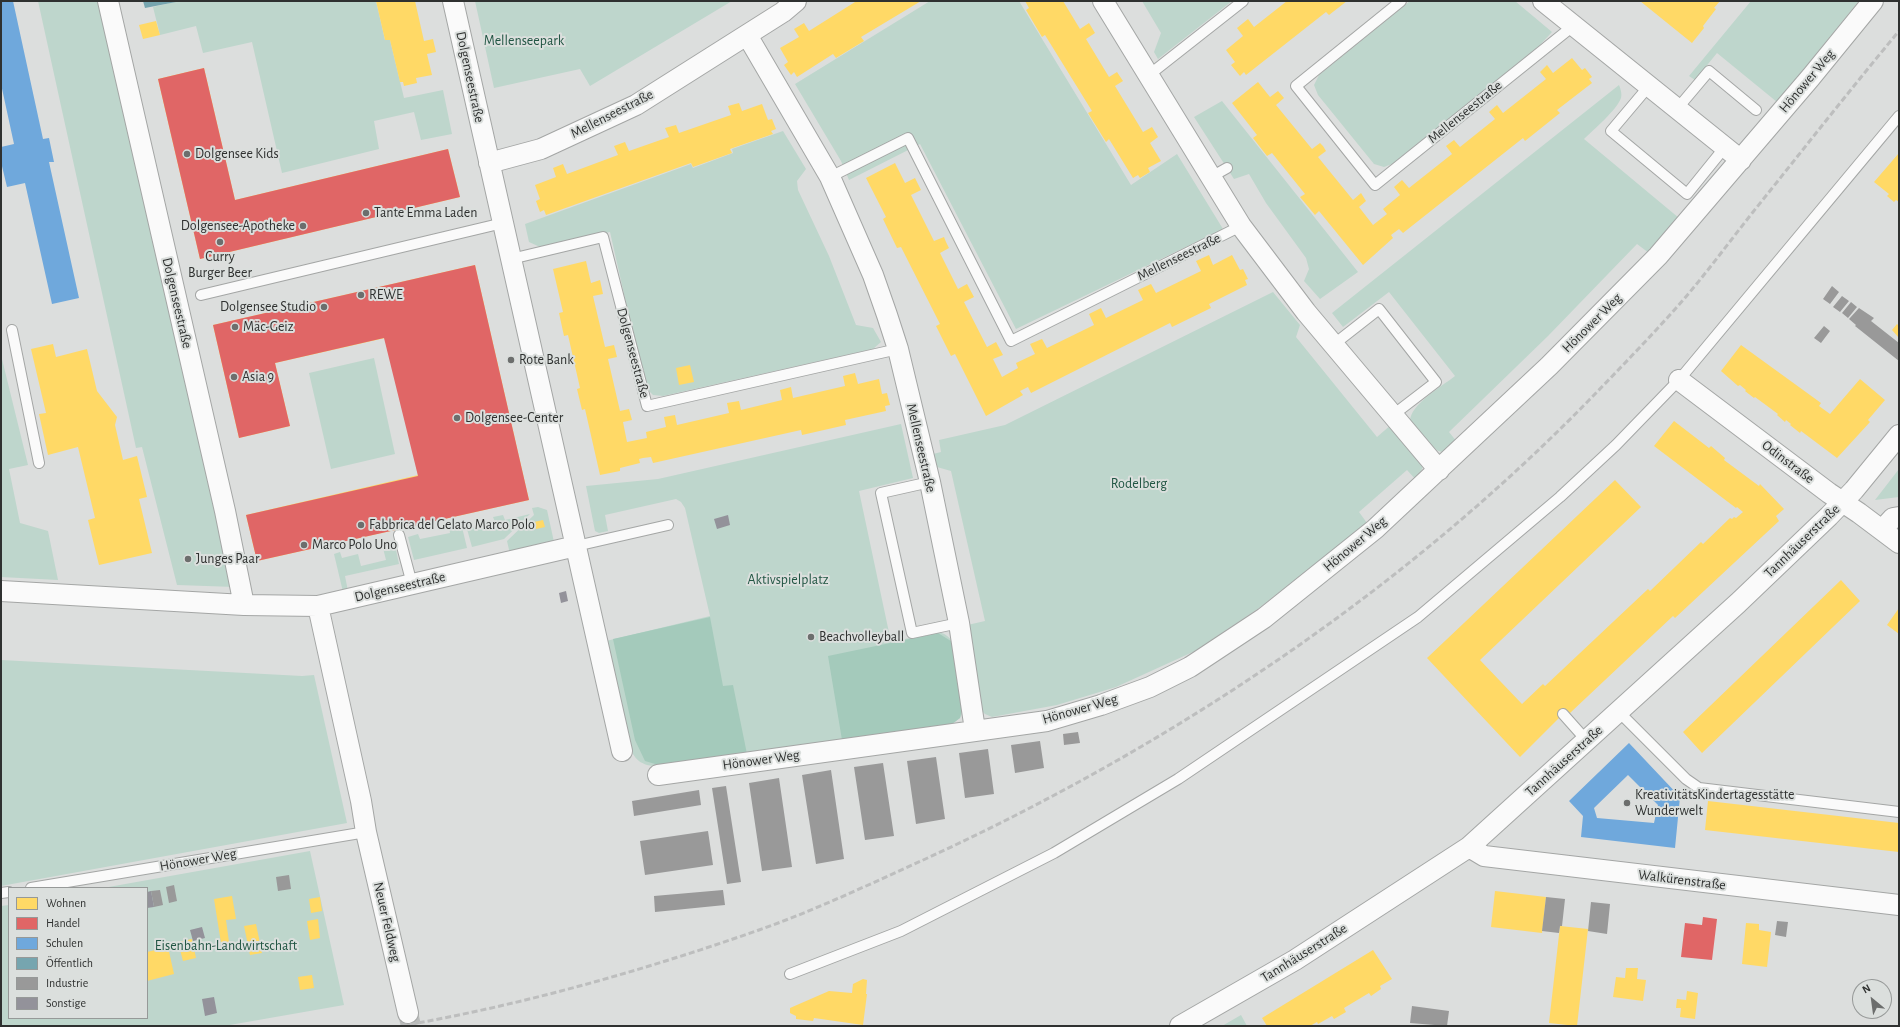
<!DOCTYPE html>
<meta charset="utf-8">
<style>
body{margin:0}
#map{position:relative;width:1900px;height:1027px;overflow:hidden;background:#dcdedd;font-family:"Alegreya Sans",sans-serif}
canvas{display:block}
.frame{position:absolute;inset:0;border:2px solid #2f3130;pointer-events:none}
.legend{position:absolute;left:8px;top:887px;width:140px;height:132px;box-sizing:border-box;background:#dbdfdd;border:1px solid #969998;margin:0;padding:5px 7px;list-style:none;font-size:12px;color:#2f3130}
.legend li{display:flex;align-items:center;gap:8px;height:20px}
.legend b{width:20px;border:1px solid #969998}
.north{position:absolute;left:1852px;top:979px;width:40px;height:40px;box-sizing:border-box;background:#dbdfdd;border:1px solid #969998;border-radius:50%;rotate:331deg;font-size:11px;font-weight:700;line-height:16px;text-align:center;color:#2f3130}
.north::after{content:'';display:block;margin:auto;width:14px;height:18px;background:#6c6e6d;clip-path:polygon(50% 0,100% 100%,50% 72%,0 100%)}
</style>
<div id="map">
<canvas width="1900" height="1027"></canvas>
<div class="frame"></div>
<ul class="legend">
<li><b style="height:11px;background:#ffd966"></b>Wohnen</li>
<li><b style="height:11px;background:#e06666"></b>Handel</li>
<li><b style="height:11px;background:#6fa8dc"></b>Schulen</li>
<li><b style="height:11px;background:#76a5af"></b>Öffentlich</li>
<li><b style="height:11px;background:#999"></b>Industrie</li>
<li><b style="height:11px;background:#93929a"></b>Sonstige</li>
</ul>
<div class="north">N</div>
</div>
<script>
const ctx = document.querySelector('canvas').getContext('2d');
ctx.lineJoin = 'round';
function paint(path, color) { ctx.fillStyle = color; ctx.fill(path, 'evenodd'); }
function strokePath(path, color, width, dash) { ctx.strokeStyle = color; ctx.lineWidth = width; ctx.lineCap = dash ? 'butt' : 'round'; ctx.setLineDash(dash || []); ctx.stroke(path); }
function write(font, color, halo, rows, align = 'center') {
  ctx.font = font + ' "Alegreya Sans",sans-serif'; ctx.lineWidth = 4; ctx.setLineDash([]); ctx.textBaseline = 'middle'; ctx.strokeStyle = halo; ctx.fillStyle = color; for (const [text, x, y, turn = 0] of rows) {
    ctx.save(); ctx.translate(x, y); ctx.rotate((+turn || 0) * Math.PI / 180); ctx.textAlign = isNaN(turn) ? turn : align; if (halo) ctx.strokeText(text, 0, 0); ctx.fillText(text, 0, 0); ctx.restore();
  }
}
const green = new Path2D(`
 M38,1H101L235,587L177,585L142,447L136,448Z
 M179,1H376L385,40H390L404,98L443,90L452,134L421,140L414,112L374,121L379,149L282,173L252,42L203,53L196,26L160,35L153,7Z
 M475,1H732L590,86L580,69L494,88Z
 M930,1H1019L1131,185L1177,154L1223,229L1016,329L920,144L849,180L841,161L795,84Z
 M1142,1H1232L1158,59L1154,52L1161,33Z
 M1410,1H1515L1552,32L1539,46L1392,164L1384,167L1374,164L1318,95L1314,85L1319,75Z
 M1751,1H1859L1777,102L1717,53L1695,80L1689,76Z
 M1619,85C1621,90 1622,94 1621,98C1617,110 1593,130 1584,139L1679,218L1649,253L1637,244L1548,336L1449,432L1457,442L1443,452L1438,451C1430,444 1421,438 1414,430C1397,411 1443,386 1455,376L1389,292L1343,327L1332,313Z
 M1222,101L1358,272L1320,299L1304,281L1309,269L1306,258L1266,203L1249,174L1234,179L1194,117Z
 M783,131L806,169L797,181L798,190L829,256L856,325L873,328L881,342L873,349L663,396L653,395L645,387L610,232L540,247L529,242L525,224L691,164L693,168L733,153L732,149Z
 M1273,292L1300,325L1296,337L1377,437L1392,424L1424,464L1417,481L1407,470L1359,512L1367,523L1259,608L1195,651L1116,687L1057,705L992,717L985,714L980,709L963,626L985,621L951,471L937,467L933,454L941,452L939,440L1005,425Z
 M1,355L28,465L9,469L20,523L48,531L58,580L1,577Z
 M374,358L395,454L331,469L309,373Z
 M901,424L913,478L859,491L891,642L937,632C945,633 948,636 953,642L962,714L960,718L952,724L664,767C651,766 640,766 633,754L606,641L710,616L685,508L681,502L676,499L605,515L608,531L599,533L595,531L586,486L658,479Z
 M1899,469V497L1875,500Z
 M538,507L547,510L554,542L510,554L507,541L534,515L532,508Z
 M530,514L504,539L472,547L467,529L495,522L493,517L503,515L505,520Z
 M454,526V528L462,527L467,548L414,560L408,537L418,534L420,539L450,533L449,527Z
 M395,545L399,564L345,576L348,591L343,592L334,554L340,552L342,558L358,554L361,566L386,560L383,548Z
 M1,660L302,676L314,675L347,823L1,886Z
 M310,851L344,1005L224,1026H1V906L9,905V1018H147V888H103Z
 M1241,1015L1247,1026H1222Z`);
const forest = new Path2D(`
 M710,617L723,686L733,685L747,754L662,766L645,761L635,740L613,639Z
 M938,633L954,643L963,705L960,718L952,724L842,740L828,656Z`);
const homes = new Path2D(`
 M376,1H415L424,41L433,39L436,52L427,54L432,75L416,78L417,83L404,86L403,82H400L390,40H385Z
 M854,1H921L861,37L864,41L836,58L833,54L797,77L794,72L791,75L784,65L788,62L780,48L799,37L794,29L804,23L809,31L855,2Z
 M1025,1H1063L1080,29L1089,23L1095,33L1086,39L1109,77L1117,72L1123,81L1115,86L1143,132L1152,127L1158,137L1150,143L1161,161L1148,168L1150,172L1140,178L1138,175L1133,178L1109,139L1106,142L1088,113L1092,111L1045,35L1042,37L1026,10L1029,8Z
 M1287,1H1347L1329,15L1326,12L1246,75L1244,72L1240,76L1231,65L1235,62L1226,50L1243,36L1237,28L1248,19L1254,27Z
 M1640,1H1720L1714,8L1716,9L1703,26L1704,28L1692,43Z
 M156,21L160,35L143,39L139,25Z
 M1572,58L1582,70L1585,68L1592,77L1589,79L1592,83L1557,110L1560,113L1525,141L1523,138L1403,233L1399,229L1391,235L1393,238L1363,265L1319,211L1315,215L1300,197L1305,194L1272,153L1267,156L1253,138L1257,135L1232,103L1258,82L1270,97L1278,91L1284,98L1276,105L1312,149L1320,143L1323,146L1326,151L1318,157L1353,200L1361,193L1366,201L1359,207L1373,225L1387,214L1383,209L1400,195L1394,187L1402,180L1409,188L1452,154L1446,146L1454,140L1460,147L1495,119L1489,112L1497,105L1503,113L1546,79L1540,72L1547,65L1553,73Z
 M204,68L235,200L448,149L460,197L200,259L158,79Z
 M739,103L742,111L762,104L768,120L772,119L776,129L771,131L773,134L730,149L732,153L693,167L691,163L546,215L544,210L540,212L536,201L540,199L535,185L556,177L553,168L563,164L567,174L618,155L614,146L625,142L629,151L669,137L665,128L676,125L679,133L731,115L728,106Z
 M1899,153V202L1896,200L1894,202L1887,196L1889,194L1874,182Z
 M895,163L905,183L915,178L921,190L911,195L934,241L944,237L946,242L949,248L940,253L958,289L967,284L974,297L964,302L987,347L996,342L1003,355L993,359L1002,377L1018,368L1016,363L1035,354L1030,344L1042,339L1047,348L1094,325L1089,314L1101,308L1106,318L1143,300L1138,290L1151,284L1156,293L1201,271L1196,261L1209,255L1213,265L1232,255L1240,270L1243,269L1248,279L1245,280L1247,285L1209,304L1211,308L1172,327L1170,323L1031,393L1028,387L1020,391L1023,395L986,416L955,354L951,356L936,326L940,324L901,247L897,248L883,219L886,217L866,178Z
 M586,261L591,283L600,280L603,294L593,296L605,347L614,345L617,357L608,359L620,411L629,409L632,420L623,422L627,442L647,438L646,432L666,427L664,417L675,415L677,425L729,413L727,403L739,401L741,410L782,400L780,390L791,387L793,398L845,386L843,376L855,373L858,384L879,379L882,394L887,393L890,405L885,406L886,411L845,420L846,425L802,435L801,430L653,463L651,457L643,458L639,459L640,463L620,468V471L600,475L585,409L582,410L577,389L580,388L568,335L564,336L559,313L563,312L553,269Z
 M475,265L529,500L257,561L246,515L470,463L438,326L275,363L290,426L239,438L213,325Z
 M1897,324L1899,326V338L1892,330Z
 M53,344L56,357L87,349L97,391L117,417L115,425L123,460L137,456L147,497L139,499L152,553L99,565L88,520L95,518L78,447L48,455L39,414L46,413L31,349Z
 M1741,345L1821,403L1819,406L1830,414L1860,379L1885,400L1868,420L1870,422L1837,458L1801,431L1800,433L1790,425L1791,424L1786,420L1785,422L1777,415L1778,414L1755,397L1754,398L1745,391L1746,390L1740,385L1738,386L1721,371Z
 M690,365L694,382L679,385L676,368Z
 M1674,421L1709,448L1711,446L1725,458L1724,460L1759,486L1760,484L1784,509L1776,516L1779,521L1675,618L1673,616L1570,713L1567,710L1520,757L1427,658L1615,480L1641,507L1480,660L1522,704L1543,684L1545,686L1648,589L1650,591L1701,542L1703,544L1730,518L1732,519L1734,517L1736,518L1743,512L1737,507L1736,508L1654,446Z
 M543,520L545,527L536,529L534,522Z
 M1841,580L1860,601L1702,753L1683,732Z
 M1899,608V634L1887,625Z
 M1708,801L1899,823V852L1705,830Z
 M1495,891L1546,897L1542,933L1491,927Z
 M232,896L236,919L226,920L229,942L221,943L214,899Z
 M320,897L322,911L311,913L309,899Z
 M318,919L320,938L310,940L307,921Z
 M1746,923L1759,924V930L1771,932L1767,967L1742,964Z
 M256,924L262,953L250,955L244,926Z
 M1560,926L1588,929L1577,1026L1549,1023Z
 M192,939L196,958L183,961L178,942Z
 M168,947L174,974L147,981V952Z
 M1373,950L1392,979L1380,986L1381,989L1371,996L1369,993L1344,1008L1346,1012L1334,1019L1332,1016L1318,1024L1317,1022L1310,1026H1267L1262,1018Z
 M1626,968H1638L1637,979L1646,980L1643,1001L1613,997L1616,977L1625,978Z
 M312,975L314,988L300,990L298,977Z
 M863,979L867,980L866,994H867L863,1025L814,1018L813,1021L796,1019V1016L790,1013V1008L829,991L852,993L853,984Z
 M1687,991L1698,993L1695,1019L1680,1017L1681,1008H1676L1677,999L1686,1000Z`);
const shops = new Path2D(`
 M204,68L235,200L448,149L460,197L200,259L158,79Z
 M475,265L529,500L257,561L246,515L418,476L384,338L275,363L290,426L239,438L213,325Z
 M1703,917L1717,919L1712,960L1681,957L1685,923L1702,925Z`);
const schools = new Path2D(`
 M1,1H13L43,139L49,138L54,162H49L79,298L52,304L25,183L7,187L1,162V147L14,144L1,84Z
 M1629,743L1680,797L1675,848L1581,837L1583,816L1569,801ZM1628,775L1658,805L1654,823L1597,818L1594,808Z`);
const public = new Path2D(`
 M143,1H176V2L145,8Z`);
const industry = new Path2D(`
 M1832,286L1839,292L1830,304L1823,299Z
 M1842,296L1849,301L1840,312L1833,307Z
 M1851,302L1857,307L1848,318L1842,313Z
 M1859,308L1874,318L1871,321L1899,343V361L1855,326L1856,325L1849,319Z
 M1824,326L1830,331L1821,343L1814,338Z
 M1078,732L1080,743L1064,745L1063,734Z
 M1040,741L1044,768L1015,773L1011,745Z
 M988,749L994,794L965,798L959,753Z
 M936,757L945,819L916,824L907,761Z
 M883,763L894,836L865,840L854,767Z
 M831,770L844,859L816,864L802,775Z
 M779,778L792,867L762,871L749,783Z
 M726,786L741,882L727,884L712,788Z
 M699,790L701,805L634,816L632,801Z
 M708,831L713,865L645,875L640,841Z
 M289,875L291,889L278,891L276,877Z
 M174,885L177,901L169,903L166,887Z
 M160,890L163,905L154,907L151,891Z
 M723,890L725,905L655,912L654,896Z
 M1546,897L1565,899L1562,926H1560L1559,933L1542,931Z
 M1591,902L1610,904L1607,934L1588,931Z
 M1777,921L1788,922L1786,937L1775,935Z
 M1412,1006L1449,1011L1447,1026L1410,1023Z`);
const building = new Path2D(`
 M728,515L730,525L717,529L714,519Z
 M566,591L568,601L561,603L559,593Z
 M151,891L154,907L147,908V892Z
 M202,927L205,938L193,941L190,930Z
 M214,997L217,1013L205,1016L202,999Z`);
const streetTunnel = new Path2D(`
 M408,1013L411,1026`);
const lane = new Path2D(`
 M1401,1L1296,86L1375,185L1573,26
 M1149,75L1243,1
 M1649,86L1611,131L1687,194L1725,147
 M1677,109L1709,71L1756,110
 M830,177L908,138L1011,341L1241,226
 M1211,177L1227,168
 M511,259L603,237L647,406L898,349
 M201,295L503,223
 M12,330L39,463
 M1333,345L1379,309L1436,382L1393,415
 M930,482L881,493L912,633L959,623
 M399,535L412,584
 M576,546L668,525
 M1619,712L1686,779L1699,788L1899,812
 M1563,714L1587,741
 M31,888L366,832
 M1,893L9,892
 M790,974L901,931L1054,853L1178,779L1418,617L1560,497L1616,445L1679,380L1899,116`);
const street = new Path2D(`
 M108,1L225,511L244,605
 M453,1L622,751
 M1103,1L1241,226L1306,312L1439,470
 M1543,1L1741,160
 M747,35L830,177L873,275L887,315L898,349L930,482L959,623L975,730
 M489,163L541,149L636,105L783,12L796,1
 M1679,380L1829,493L1859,513L1899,543
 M1882,530L1893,518L1899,517
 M1,591L244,605L318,606L576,546
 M318,606L361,801L366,832L408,1013
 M658,775L1047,721L1101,705L1150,687L1190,667L1264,618L1375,529L1549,366L1658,256L1811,77L1873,1
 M1469,847L1484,856L1899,905
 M1180,1026L1295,960L1469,847L1738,603L1829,516L1854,490L1899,435`);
const rail = new Path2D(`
 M401,1026C522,1005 642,971 759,930C813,911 868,885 921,861C1170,747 1404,591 1595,394C1625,363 1656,331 1684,299C1708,271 1730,241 1753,212C1802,151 1849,91 1899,31`);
const markers = [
 [187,154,4,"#6c6e6d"],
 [366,213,4,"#6c6e6d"],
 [303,226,4,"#6c6e6d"],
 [220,242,4,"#6c6e6d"],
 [361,295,4,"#6c6e6d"],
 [324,307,4,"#6c6e6d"],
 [235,327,4,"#6c6e6d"],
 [511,360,4,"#6c6e6d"],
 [234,377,4,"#6c6e6d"],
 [457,418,4,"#6c6e6d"],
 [361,525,4,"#6c6e6d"],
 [304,545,4,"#6c6e6d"],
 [188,559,4,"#6c6e6d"],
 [811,637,4,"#6c6e6d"],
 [1627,803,4,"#6c6e6d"]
];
const parkNames = [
 ["Mellenseepark",524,41],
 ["Rodelberg",1139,484],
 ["Aktivspielplatz",788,580],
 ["Eisenbahn-Landwirtschaft",226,946]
];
const streetNames = [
 ["Dolgenseestraße",470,77,78],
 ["Hönower Weg",1807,81,-50],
 ["Mellenseestraße",1465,112,-39],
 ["Mellenseestraße",612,114,-27],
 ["Mellenseestraße",1179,257,-26],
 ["Dolgenseestraße",177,303,77],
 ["Hönower Weg",1592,323,-45],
 ["Dolgenseestraße",633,353,75],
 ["Mellenseestraße",921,448,77],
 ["Odinstraße",1788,462,37],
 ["Tannhäuserstraße",1802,541,-44],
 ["Hönower Weg",1355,544,-40],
 ["Dolgenseestraße",400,587,-13],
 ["Hönower Weg",1080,709,-16],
 ["Hönower Weg",761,760,-8],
 ["Tannhäuserstraße",1564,761,-42],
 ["Hönower Weg",198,860,-10],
 ["Walkürenstraße",1682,880,7],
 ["Neuer Feldweg",387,922,77],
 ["Tannhäuserstraße",1304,953,-32]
];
const poiNames = [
 ["Dolgensee Kids",195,154],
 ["Tante Emma Laden",374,213],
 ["Dolgensee-Apotheke",295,226,"right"],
 ["Curry",220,257,"center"],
 ["Burger Beer",220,273,"center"],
 ["REWE",369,295],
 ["Dolgensee Studio",316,307,"right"],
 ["Mäc-Geiz",243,327],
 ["Rote Bank",519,360],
 ["Asia 9",242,377],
 ["Dolgensee-Center",465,418],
 ["Fabbrica del Gelato Marco Polo",369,525],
 ["Marco Polo Uno",312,545],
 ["Junges Paar",196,559],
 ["Beachvolleyball",819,637],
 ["KreativitätsKindertagesstätte",1635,795],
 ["Wunderwelt",1635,811]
];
paint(green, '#bed6cc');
paint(forest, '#a4cabb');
paint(homes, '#ffd966');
paint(shops, '#e06666');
paint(schools, '#6fa8dc');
paint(public, '#76a5af');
paint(industry, '#999');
paint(building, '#93929a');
strokePath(streetTunnel, '#b9bbba', 20, [20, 10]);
strokePath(lane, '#a4a6a5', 12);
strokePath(street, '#a4a6a5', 22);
strokePath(lane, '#fafafa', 10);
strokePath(street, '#fafafa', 20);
strokePath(rail, '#bdbebe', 3, [6, 3]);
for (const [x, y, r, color] of markers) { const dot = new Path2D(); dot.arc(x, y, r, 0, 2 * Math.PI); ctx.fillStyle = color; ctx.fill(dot); strokePath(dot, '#dbdfdd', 1.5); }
write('14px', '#225644', '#dbdfdd', parkNames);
write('14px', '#2f3130', '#dbdfdd', streetNames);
write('14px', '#2f3130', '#dbdfdd', poiNames, 'left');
</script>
